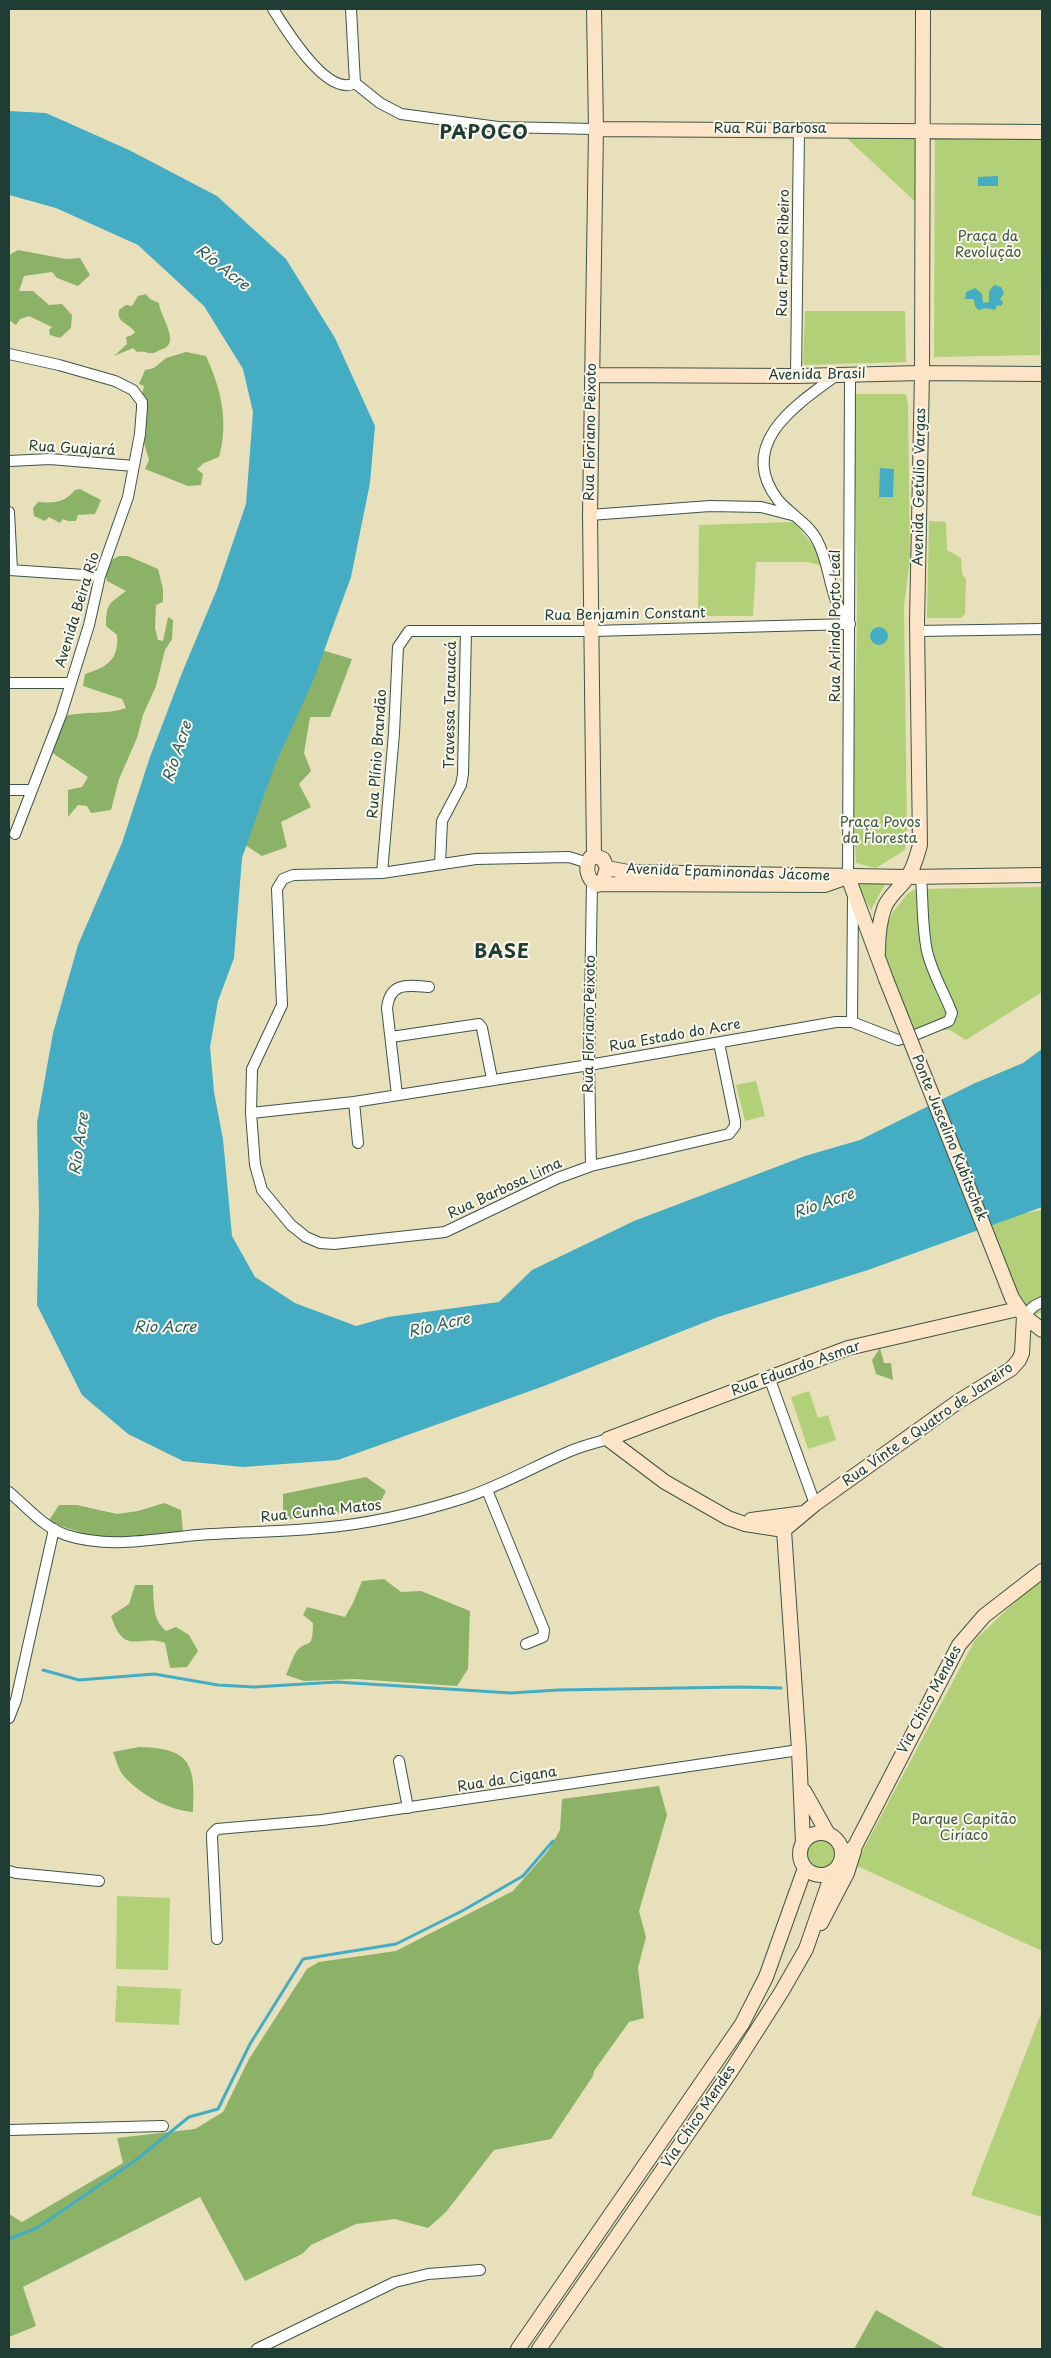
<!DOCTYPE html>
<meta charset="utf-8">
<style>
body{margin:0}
#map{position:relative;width:1051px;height:2358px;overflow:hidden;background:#e7e0bb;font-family:"Playpen Sans",sans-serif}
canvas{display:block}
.frame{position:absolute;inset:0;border:10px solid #1f3d34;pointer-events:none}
</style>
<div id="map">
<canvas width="1051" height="2358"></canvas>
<div class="frame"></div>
</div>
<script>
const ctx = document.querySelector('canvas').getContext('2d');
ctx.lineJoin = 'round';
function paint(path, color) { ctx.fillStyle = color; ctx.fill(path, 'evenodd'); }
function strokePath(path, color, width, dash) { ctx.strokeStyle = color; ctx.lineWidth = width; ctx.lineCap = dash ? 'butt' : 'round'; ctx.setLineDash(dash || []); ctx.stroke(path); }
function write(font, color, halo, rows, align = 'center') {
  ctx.font = font + ' "Playpen Sans",sans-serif'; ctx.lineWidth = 4; ctx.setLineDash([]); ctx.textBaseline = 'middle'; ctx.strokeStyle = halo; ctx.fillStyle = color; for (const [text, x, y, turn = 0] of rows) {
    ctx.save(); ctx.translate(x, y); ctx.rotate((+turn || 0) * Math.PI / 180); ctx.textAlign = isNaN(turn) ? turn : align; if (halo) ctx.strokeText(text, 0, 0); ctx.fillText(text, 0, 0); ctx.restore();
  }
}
const green = new Path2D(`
 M838,130L917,133L922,208Z
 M935,134L1042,135L1040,355L934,357Z
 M805,311H905L906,362L803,365Z
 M853,394H906L908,405L910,560L904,605L907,837L905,850L876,868L856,863C850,777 857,692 857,606C857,535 854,464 853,394Z
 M929,521L946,522L947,550L961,558L962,574L966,579L965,614L961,618H927Z
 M794,522L818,552L823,566L807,562H756L753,616H698L699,525Z
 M856,882H886L871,910Z
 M1042,887V992L966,1040L950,1030L911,1031L883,954L885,929L893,912L908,893L916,889Z
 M756,1081L765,1116L745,1121L736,1085Z
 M1042,1210V1312L1036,1315L1022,1303L989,1219Z
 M809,1391L818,1418L828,1415L836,1440L808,1449L791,1397Z
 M1042,1576V1951L855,1865L975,1640Z
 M805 1853a16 16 0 1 1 32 0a16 16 0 1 1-32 0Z
 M117,1896L170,1898L168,1970L116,1969Z
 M117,1986L181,1989L179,2025L115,2022Z
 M1042,2011V2217L971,2195Z`);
const forest = new Path2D(`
 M18,250L66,259L80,258L90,275L78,286L57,278L52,272L24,276L19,291H33L49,305L62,304L72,315L71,328L60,338L50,335L49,330L52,327L29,316L20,319L16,325L9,320V255Z
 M146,294L150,299L159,303C160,317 183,345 160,350C157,351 155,353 153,353C147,354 144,350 137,352L133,348L114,356L127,344L126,337L132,335L135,332C129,323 116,323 119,310L126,305L132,306L138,296Z
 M186,352L206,356C221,389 229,421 219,457L204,463L197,469L203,474L201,485L188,486L145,469L149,460L142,436L147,430L142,425L147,417L141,398L144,386L139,384L145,370L154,368L166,358Z
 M80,489L101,500L95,514L78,515L76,521H68L63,519L60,523L49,517L45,521L34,516L33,508L38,502C54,503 64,503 75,490Z
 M119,556H128L158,569L163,589V602L156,605L155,628L158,640L163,641L168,617L173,620L172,639L165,650L156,686L143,715L137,738L119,779L111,810L91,813L87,806L78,805L68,817V790L82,787L88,777L51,752L64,716C85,711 106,715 126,708L122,699L83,686L85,674C107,667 119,660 117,635L106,626C106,603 109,604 126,591L107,581L105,572L106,563Z
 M315,648L352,659L330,717H310L304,753L311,771L299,784L311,807L281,822L287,847L262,856L233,837Z
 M880,1348L884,1363H891L893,1380L876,1374L872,1360Z
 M366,1477L386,1491L377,1509L283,1520V1494Z
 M164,1503L181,1510L183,1532L105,1540L48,1522L59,1505H77L117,1514L138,1511Z
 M384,1579L401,1592L421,1591L470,1611L468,1669L457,1686L355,1679L304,1681L286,1675C289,1668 292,1659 296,1652C306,1638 313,1653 313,1623L303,1615L307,1607L345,1617L353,1603L362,1581Z
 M135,1585H153C154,1602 152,1619 166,1631L176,1627L189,1635L198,1651L187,1667L170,1668L165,1643C139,1633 125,1658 111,1616L129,1604Z
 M139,1747C190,1748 196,1764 193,1812C167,1810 139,1794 122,1774C118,1768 116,1759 113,1752Z
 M659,1786L667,1815L639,1911L646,1937L638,1968L644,2018L629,2022L594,2071L593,2076L551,2139L494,2150L446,2212L428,2228L395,2219L356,2224L311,2245L302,2254L245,2281L200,2197L23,2287L36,2326L9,2337V2214L22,2222L123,2163L117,2138L195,2129L223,2112L249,2059L307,1969L319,1962L396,1951L513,1891L548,1851L560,1830L562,1799Z
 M876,2310L946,2349H854Z`);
const water = new Path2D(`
 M9,111L46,113L129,150L217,196L286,259L335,338L375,426L370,483L351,577L313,681L274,767L242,858L234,958L218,1001L210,1047L214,1092L223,1139L232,1236L255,1277L295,1303L356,1326L388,1317L499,1302L532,1270L634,1221L805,1156L860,1140L973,1084L1023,1063L1042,1049V1207L868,1270L718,1317L544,1386L338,1460L243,1467L183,1461L128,1434L82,1395L37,1305L39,1213L37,1123L53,1033L78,945L122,843L150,757L182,673L217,589L246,504L253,412L243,369L204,306L138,245L56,208L9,195Z
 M998,176V186H978V177Z
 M994,285L1001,287L1004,293L1000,299L1003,303L1001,306L997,305L995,310L986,308L978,310L975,306L974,299H965L966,292L975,288L982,294L983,303L989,302V291Z
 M880,468L894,469L893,497H879Z
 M870 636a9 9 0 1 1 18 0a9 9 0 1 1-18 0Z`);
const stream = new Path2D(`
 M43,1670L79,1680L154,1674L218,1685L254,1687L337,1682L511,1693L558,1690L741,1687L781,1688
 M9,2239L37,2228L136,2160L189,2117L218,2109L250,2044L303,1959L396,1944L462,1911L523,1876L553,1841`);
const street = new Path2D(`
 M273,9C285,28 327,98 355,83
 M351,9L355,83
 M355,83L380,103L401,114L498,127L596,129
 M9,354L59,365L115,381L133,390L142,402V408L140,434L128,497L100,576L89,625L61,715L15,834
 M837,375C797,404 735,444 778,500C790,514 809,524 817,540C832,568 828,600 850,624
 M796,376L799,129
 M9,461L50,459L134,466
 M9,512L12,570
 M590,515L710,506L761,507L792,515
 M9,570L100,576
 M917,631L1042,629
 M9,683H71
 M9,790H32
 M588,863L569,857L476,859L382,873L293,875L283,879L277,889L282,1005L252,1069L251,1113L255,1165L262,1190L291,1225L306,1237L320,1243L334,1244L445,1232L558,1178L591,1166L729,1134L735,1126V1121L719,1043
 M440,864L442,821L461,785L463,774L466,631
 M382,873L394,733L398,647L409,631H592L850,624
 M848,877L850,375
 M852,1022L853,896
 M391,1037L479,1024L482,1028L492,1079
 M397,1095L387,1008C390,982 407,985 429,987
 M354,1102L358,1143
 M251,1113L354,1102L589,1065L836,1022H852L898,1040L915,1035L949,1021L952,1013C944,992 932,973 927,951C922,927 923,902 921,877
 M591,1166L589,1065L592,882
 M1024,1316L1034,1306L1042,1302
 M769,1377L815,1504
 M487,1490L544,1630L543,1637L526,1644
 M9,1492C27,1507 43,1527 66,1535C109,1549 153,1539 197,1535C238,1532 280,1532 321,1528C369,1524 416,1513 461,1499C499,1487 533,1467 568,1452C581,1446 595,1443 608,1439
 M9,1718L16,1700L54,1529
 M399,1761L408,1808
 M9,1871L16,1873L99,1881
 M217,1939L212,1838V1834L217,1829L322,1820L799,1750
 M9,2130L163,2126
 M257,2349L395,2282L428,2274L480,2270`);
const secondary = new Path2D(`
 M596,129L1042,132
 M592,375L796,376L922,373L1042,374
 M594,856L590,515L596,129L594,9
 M594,856L603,859L607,868L602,884L597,885C587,879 585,868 590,858Z
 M607,868L628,872L908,877L1042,875
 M848,877L886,979
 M602,884L825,885L842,879
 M878,953C878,937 879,921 885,906C890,895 900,888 907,878C914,868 917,856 920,845L917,623L922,373L923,9
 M955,1153L1012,1298L1024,1316L1042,1330
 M608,1439L848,1348L1018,1309
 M608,1439L665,1482L728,1518L745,1524L784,1530
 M751,1520L804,1513
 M784,1530L815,1504L959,1401L1011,1369L1019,1360L1022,1353L1024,1316
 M784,1530L799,1750L803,1843
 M804,1791L828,1834
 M800 1854a21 21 0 1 1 42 0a21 21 0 1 1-42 0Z
 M842,1857L855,1846L959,1645L984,1616L1042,1571
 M821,1923L847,1873L854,1851
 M518,2349L742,2024L766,1977L805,1868
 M539,2349L731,2071L782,1991L806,1949L833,1871`);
const secondaryBridge = new Path2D(`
 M886,979L955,1153`);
const streetNames = [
 ["Rua Rui Barbosa",770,129],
 ["Rua Franco Ribeiro",784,253,-89],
 ["Avenida Brasil",817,375,-1],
 ["Rua Floriano Peixoto",591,432,-89],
 ["Rua Guajará",72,449,3],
 ["Avenida Getúlio Vargas",920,487,-89],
 ["Avenida Beira Rio",78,610,-73],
 ["Rua Benjamin Constant",625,615,-1],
 ["Rua Arlindo Porto Leal",836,626,-90],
 ["Travessa Tarauacá",451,705,-89],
 ["Rua Plínio Brandão",378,754,-86],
 ["Avenida Epaminondas Jácome",728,873,2],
 ["Rua Floriano Peixoto",590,1024,-89],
 ["Rua Estado do Acre",675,1036,-10],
 ["Ponte Juscelino Kubitschek",949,1138,68],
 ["Rua Barbosa Lima",505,1189,-25],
 ["Rua Eduardo Asmar",796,1369,-20],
 ["Rua Vinte e Quatro de Janeiro",928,1425,-35],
 ["Rua Cunha Matos",321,1512,-6],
 ["Via Chico Mendes",930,1700,-62],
 ["Rua da Cigana",507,1780,-9],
 ["Via Chico Mendes",699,2117,-56]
];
const parkNames = [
 ["Praça da",988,237],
 ["Revolução",988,253],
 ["Praça Povos",880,823],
 ["da Floresta",880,839],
 ["Parque Capitão",964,1820],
 ["Ciríaco",964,1836]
];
const waterNames = [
 ["Río Acre",222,268,38],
 ["Río Acre",178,752,-72],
 ["Río Acre",80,1144,-82],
 ["Río Acre",824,1204,-19],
 ["Río Acre",439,1326,-13],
 ["Rio Acre",165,1328]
];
const districtNames = [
 ["PAPOCO",484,134],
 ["BASE",502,953]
];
paint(green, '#b1d077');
paint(forest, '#8cb268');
paint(water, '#44acc3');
strokePath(stream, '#44acc3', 3);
strokePath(street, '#3d5548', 12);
strokePath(secondary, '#3d5548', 16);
strokePath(street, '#fff', 10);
strokePath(secondary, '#fee4c6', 14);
strokePath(secondaryBridge, '#3d5548', 16, []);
strokePath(secondaryBridge, '#fee4c6', 14);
write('14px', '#1f3d34', '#fbf7ec', streetNames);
write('14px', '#3c5a41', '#fbf7ec', parkNames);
write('italic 15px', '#2a5e5f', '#fbf7ec', waterNames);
ctx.letterSpacing = '1px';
write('bold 19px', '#1f3d34', '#fbf7ec', districtNames);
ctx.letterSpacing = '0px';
</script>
